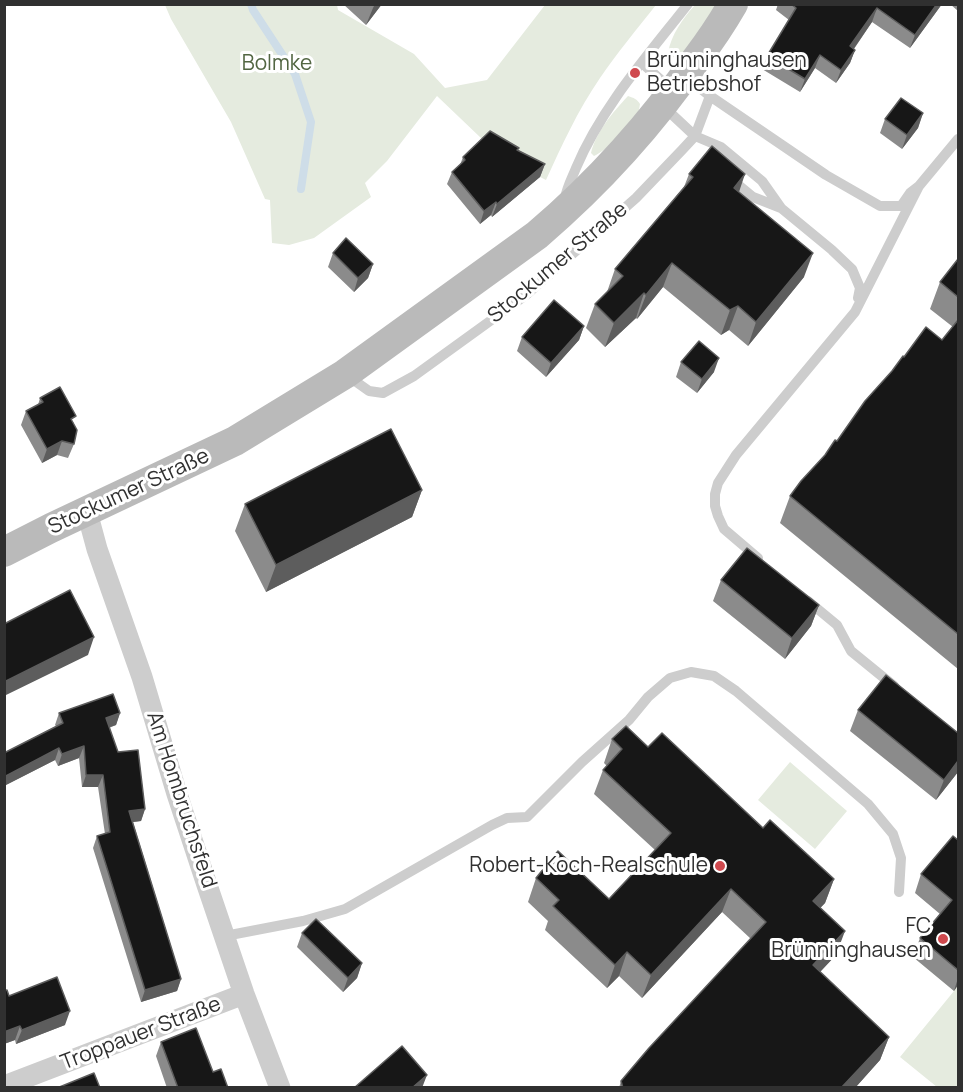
<!DOCTYPE html>
<meta charset="utf-8">
<style>
body{margin:0}
#map{position:relative;width:963px;height:1092px;overflow:hidden;background:#fff;font-family:Manrope,sans-serif}
canvas{display:block}
.frame{position:absolute;inset:0;border:6px solid #303030;pointer-events:none}
</style>
<div id="map">
<canvas width="963" height="1092"></canvas>
<div class="frame"></div>
</div>
<script>
const ctx = document.querySelector('canvas').getContext('2d');
ctx.lineJoin = 'round';
function paint(path, color) { ctx.fillStyle = color; ctx.fill(path, 'evenodd'); }
function strokePath(path, color, width, dash) { ctx.strokeStyle = color; ctx.lineWidth = width; ctx.lineCap = dash ? 'butt' : 'round'; ctx.setLineDash(dash || []); ctx.stroke(path); }
function write(font, color, halo, rows, align = 'center') {
  ctx.font = font + ' Manrope,sans-serif'; ctx.lineWidth = 6; ctx.setLineDash([]); ctx.textBaseline = 'middle'; ctx.strokeStyle = halo; ctx.fillStyle = color; for (const [text, x, y, turn = 0] of rows) {
    ctx.save(); ctx.translate(x, y); ctx.rotate((+turn || 0) * Math.PI / 180); ctx.textAlign = isNaN(turn) ? turn : align; if (halo) ctx.strokeText(text, 0, 0); ctx.fillText(text, 0, 0); ctx.restore();
  }
}
const green = new Path2D(`
 M165,5H337L338,10L414,54L445,88L487,80L545,5H656C637,29 617,53 600,78C578,110 562,145 546,180L526,170L482,139L437,96L387,161L365,183L371,197L314,238L289,245L272,243L270,200L265,199L231,122L171,19Z
 M695,5H719L682,58L677,60L668,53C671,35 683,18 695,5Z
 M628,96C634,98 637,99 640,104L639,110C632,122 607,151 594,156L591,153C596,132 613,112 628,96Z
 M790,762L847,811L815,849L758,800Z
 M958,902V1087H937L900,1057L954,991L913,957Z`);
const stream = new Path2D(`
 M251,4L253,10L295,74L311,122L301,189`);
const lane = new Path2D(`
 M642,63L671,89
 M685,76L710,96L826,175L880,206H901L910,193L919,186L958,139
 M664,107L695,136L721,147L762,181L781,208L832,250L852,269L860,288L858,298
 M730,178L753,197L781,208
 M565,198C567,187 572,178 576,168C601,108 648,55 688,4
 M348,376L369,391L383,393L414,376L526,295L636,198L682,150L695,136L710,96
 M758,558L724,529L718,516L715,506V494L718,483L736,455L855,312L919,186
 M808,601L837,625L851,651L894,686
 M225,936L303,921L345,909L492,825L507,818L527,817L582,762L629,720L648,697L670,678L691,672L714,676L736,691L868,804L893,834L901,858L899,892`);
const street = new Path2D(`
 M87,512L97,549L142,677L177,794L207,885L244,994L280,1088
 M4,1086L244,994`);
const secondary = new Path2D(`
 M4,552L51,528L235,441L345,374L537,235C599,182 650,126 697,58C710,41 722,23 733,4`);
const wall = new Path2D(`
 M343,4H382L366,25Z
 M778,4H942L910,48L872,22L854,49L855,50L850,63L836,83L815,68L800,92L762,69L767,56L789,20L776,10Z
 M950,4H958V11Z
 M923,113L918,128L902,149L880,133L885,119Z
 M518,150L545,164L540,177L492,217L491,215L480,224L447,184L452,172L460,165L463,157Z
 M689,174L739,192L804,277L748,346L729,330L721,335L663,287L637,319L636,318L605,347L586,328L595,304L607,292L615,269L684,187Z
 M333,253L373,264L368,278L354,292L328,267Z
 M958,259V669L780,523L790,496L837,441L904,357L942,340L953,327L930,309L940,282Z
 M584,326L579,340L546,377L517,351L522,337Z
 M681,362L714,372L697,393L676,377Z
 M40,398L74,423V444L68,458L57,455L42,463L21,425L26,411L38,405Z
 M422,490L412,517L266,592L235,531L245,504Z
 M721,580L819,605L811,626L785,659L713,601Z
 M858,710L958,772L936,800L850,731Z
 M59,713H120L116,725L109,728L118,752L145,809L141,821L133,822L181,979L177,991L141,1002L93,848L97,836L105,834L98,787H82L79,758L58,766L55,760L4,786V753L56,726L55,725Z
 M612,739L648,747L763,828L834,879L825,903L820,908L836,955L820,972L889,1037L880,1060L855,1088H619L621,1081L751,939L722,912L642,998L619,976L607,988L545,930L548,921L528,902L536,878L609,899L655,850L594,794L603,770L607,766L604,763Z
 M958,840V985L954,991L913,957L920,938L940,914L915,893L921,874Z
 M302,933L362,963L357,978L343,992L297,947Z
 M4,991L9,996L65,1025L16,1044L15,1040L4,1044Z
 M161,1042L213,1072L228,1088H167L156,1056Z`);
const shadedWall = new Path2D(`
 M375,4H382L366,25L373,8Z
 M937,4H942L910,48L915,35Z
 M877,8L872,22L846,60L850,46Z
 M855,50L850,63L836,83L841,70Z
 M820,55L815,68L800,92L805,79Z
 M923,113L918,128L902,149L907,135Z
 M545,164L540,177L492,217L497,204Z
 M745,174L737,198L734,188Z
 M496,202L491,215L480,224L484,211Z
 M813,253L804,277L748,346L756,322Z
 M672,263L663,287L637,319L646,295Z
 M373,264L368,278L354,292L358,278Z
 M644,293L636,318L605,347L614,323Z
 M738,306L729,330L721,335L730,310Z
 M584,326L579,340L546,377L551,363Z
 M719,358L714,372L697,393L702,379Z
 M62,441L57,455L42,463L47,449Z
 M422,490L412,517L266,592L276,565Z
 M819,605L811,626L785,659L792,638Z
 M94,637L88,655L4,696V682Z
 M120,713L116,725L101,730L106,718Z
 M84,746L79,758L58,766L62,754Z
 M59,748L55,760L4,786V777Z
 M958,761V772L936,800L944,780Z
 M86,775H103L98,787H82Z
 M145,809L141,821L125,823L129,811Z
 M834,879L825,903L804,925L813,901Z
 M731,889L722,912L642,998L651,975Z
 M845,931L836,955L804,989L813,965Z
 M627,952L619,976L607,988L615,965Z
 M362,963L357,978L343,992L348,978Z
 M958,978V985L954,991Z
 M181,979L177,991L141,1002L145,990Z
 M70,1011L65,1025L16,1044L22,1030Z
 M20,1026L15,1040L4,1044V1032Z
 M889,1037L880,1060L855,1088H841Z
 M427,1075L422,1088H412Z`);
const building = new Path2D(`
 M791,4H937L915,35L877,8L850,46L855,50L841,70L820,55L805,79L767,56L796,8Z
 M901,98L923,113L907,135L885,119Z
 M490,131L519,148L517,150L545,164L497,204L496,202L484,211L452,172L465,160L463,157Z
 M712,146L745,174L734,188L813,253L756,322L738,306L730,310L672,263L646,295L644,293L614,323L595,304L623,276L615,269L693,177L689,174Z
 M346,238L373,264L358,278L333,253Z
 M958,259V297L940,282Z
 M554,300L584,326L551,363L522,337Z
 M958,320V634L790,496L801,481L825,455L835,440L837,441L865,401L892,371L903,356L904,357L926,327L942,340Z
 M699,341L719,358L702,379L681,362Z
 M60,387L76,416L71,419L77,430L74,444L62,441L47,449L26,411L43,402L40,398Z
 M391,429L422,490L276,565L245,504Z
 M747,548L819,605L792,638L721,580Z
 M70,590L94,637L4,682V624Z
 M886,675L958,733V761L944,780L858,710Z
 M113,694L120,713L106,718L118,752L138,750L145,809L129,811L181,979L145,990L97,836L110,832L103,775H86L84,746L62,754L59,748L4,777V753L63,723L59,713Z
 M626,726L648,747L662,733L763,828L770,820L834,879L813,901L845,931L813,965L889,1037L841,1088H623L621,1081L649,1048L766,922L731,889L651,975L627,952L615,965L553,906L559,900L536,878L558,851L609,899L671,833L603,770L622,749L612,739Z
 M953,836L958,840V970L920,938L952,900L921,874Z
 M316,919L362,963L348,978L302,933Z
 M57,977L70,1011L22,1030L20,1026L4,1032V991L7,990L9,996Z
 M196,1028L213,1072L221,1069L228,1088H178L161,1042Z
 M402,1046L427,1075L412,1088H354Z
 M94,1073L100,1088H57Z`);
const markers = [
 [635,73,6,"#cf494e"],
 [720,866,6,"#cf494e"],
 [943,939,6,"#cf494e"]
];
const poiNames = [
 ["Brünninghausen",647,61,"left"],
 ["Betriebshof",647,85,"left"],
 ["Robert-Koch-Realschule",708,866],
 ["FC",931,927],
 ["Brünninghausen",931,951]
];
const parkNames = [
 ["Bolmke",277,64]
];
const streetNames = [
 ["Stockumer Straße",558,263,-40],
 ["Stockumer Straße",129,492,-25],
 ["Am Hombruchsfeld",181,800,72],
 ["Troppauer Straße",141,1034,-21]
];
paint(green, '#e5ebdf');
strokePath(stream, '#cedde8', 8);
strokePath(lane, '#cdcdcd', 10);
strokePath(street, '#cdcdcd', 21);
strokePath(secondary, '#bababa', 30);
paint(wall, '#8b8b8b');
paint(shadedWall, '#5d5d5d');
paint(building, '#171717');
strokePath(building, '#5d5d5d', 1.5);
for (const [x, y, r, color] of markers) { const dot = new Path2D(); dot.arc(x, y, r, 0, 2 * Math.PI); ctx.fillStyle = color; ctx.fill(dot); strokePath(dot, '#fff', 2); }
write('21px', '#303030', '#fff', poiNames, 'right');
write('21px', '#526642', '#fff', parkNames);
write('21px', '#303030', '#fff', streetNames);
</script>
